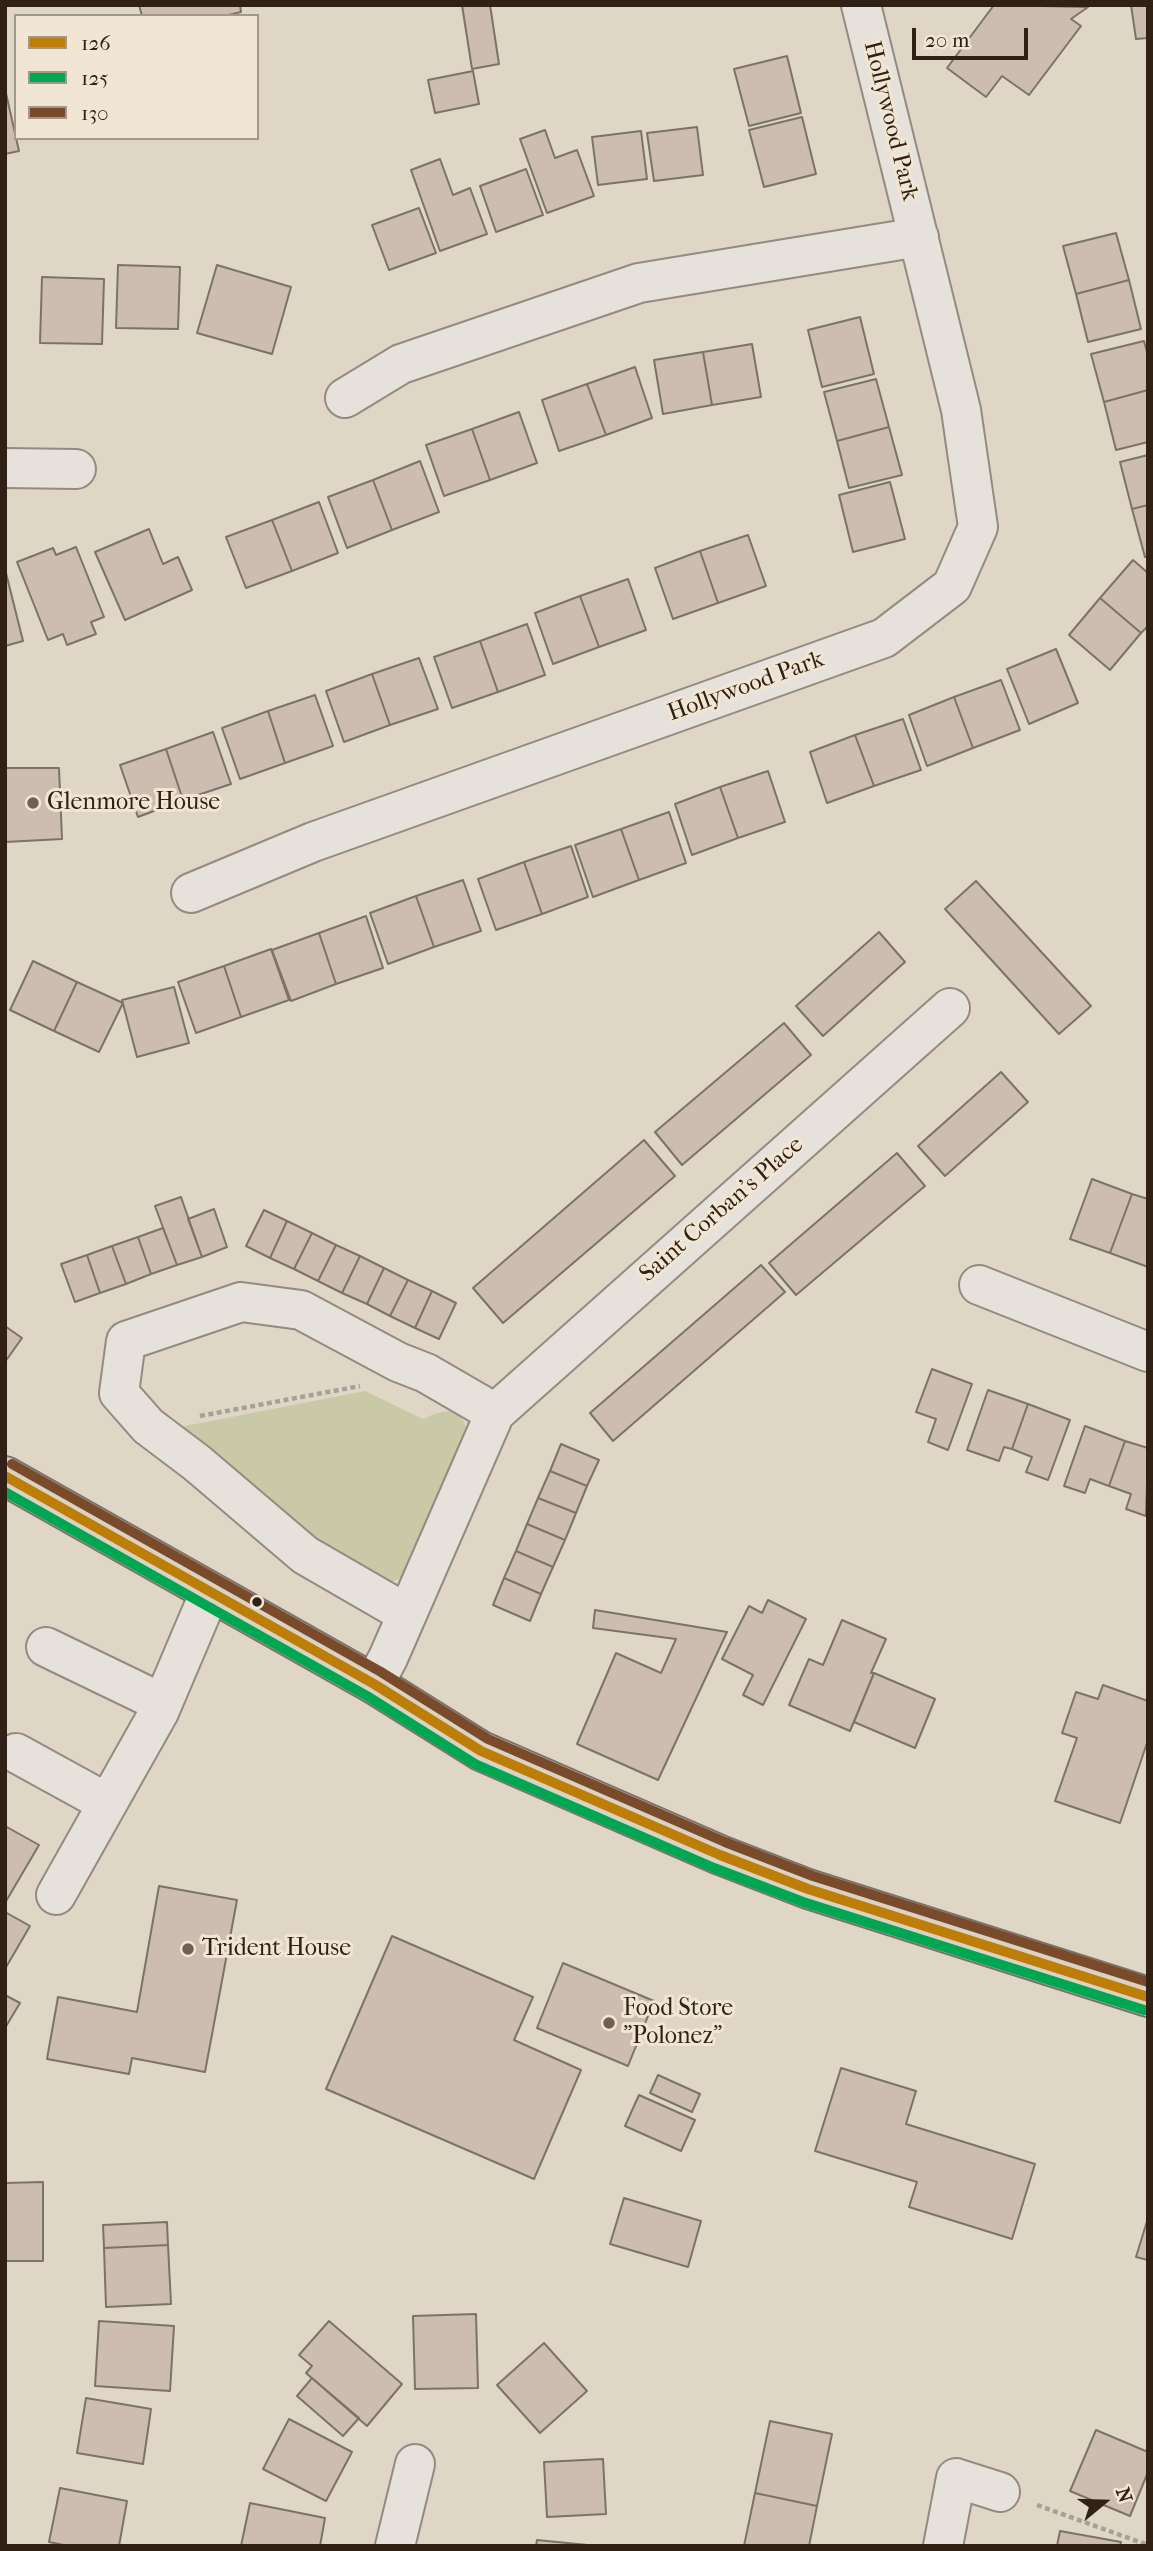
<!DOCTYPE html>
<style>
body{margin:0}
#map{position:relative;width:1153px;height:2551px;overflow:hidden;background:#e0d6c6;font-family:"IM FELL French Canon",serif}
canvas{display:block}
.frame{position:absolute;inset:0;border:7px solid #312015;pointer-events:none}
.legend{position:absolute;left:14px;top:14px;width:245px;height:126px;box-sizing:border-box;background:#f1e6d3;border:2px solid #a49787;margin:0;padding:9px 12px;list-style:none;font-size:21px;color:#312015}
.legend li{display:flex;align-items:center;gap:14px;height:35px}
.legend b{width:35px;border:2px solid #a49787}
.north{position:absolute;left:1069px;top:2467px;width:70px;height:70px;-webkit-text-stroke:5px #f1e6d3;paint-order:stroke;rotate:71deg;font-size:19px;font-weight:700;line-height:28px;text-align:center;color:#312015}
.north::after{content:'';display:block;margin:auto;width:24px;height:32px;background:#312015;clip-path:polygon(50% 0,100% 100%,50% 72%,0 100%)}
.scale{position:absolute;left:912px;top:28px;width:116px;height:32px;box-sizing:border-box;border:4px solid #312015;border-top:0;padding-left:9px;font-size:21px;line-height:24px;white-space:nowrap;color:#312015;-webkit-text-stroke:5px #f1e6d3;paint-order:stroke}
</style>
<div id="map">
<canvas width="1153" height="2551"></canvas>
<div class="frame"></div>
<ul class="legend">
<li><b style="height:9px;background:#bc7e06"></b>126</li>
<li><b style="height:9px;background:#00a651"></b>125</li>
<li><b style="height:9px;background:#7a4b2a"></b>130</li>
</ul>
<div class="north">N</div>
<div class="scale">20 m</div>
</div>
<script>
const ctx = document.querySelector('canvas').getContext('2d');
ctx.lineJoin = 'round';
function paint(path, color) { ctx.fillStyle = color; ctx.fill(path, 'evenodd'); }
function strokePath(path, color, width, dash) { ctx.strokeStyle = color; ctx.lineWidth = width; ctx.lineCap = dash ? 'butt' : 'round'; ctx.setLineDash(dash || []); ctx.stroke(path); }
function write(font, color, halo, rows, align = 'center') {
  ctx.font = font + ' "IM FELL French Canon",serif'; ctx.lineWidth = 6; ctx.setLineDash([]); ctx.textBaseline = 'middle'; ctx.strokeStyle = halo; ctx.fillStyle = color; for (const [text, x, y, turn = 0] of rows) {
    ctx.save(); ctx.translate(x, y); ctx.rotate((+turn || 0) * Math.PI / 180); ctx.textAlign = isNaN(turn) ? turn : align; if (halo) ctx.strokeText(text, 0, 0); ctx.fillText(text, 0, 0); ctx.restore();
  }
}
const green = new Path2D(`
 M365,1391L423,1419C441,1411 458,1404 466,1427L405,1576L385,1585L369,1582L170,1429Z`);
const building = new Path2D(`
 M139,5H240L241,12L225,16H142Z
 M462,5H490L499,64L472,69Z
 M994,5L1088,7L1071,19L1081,26L1029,95L1002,76L986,97L947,68Z
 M1131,5H1148V38L1136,39Z
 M787,56L801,113L749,126L734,69Z
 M473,71L479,104L435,113L428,80Z
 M5,89L19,151L5,154Z
 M802,117L816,174L764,187L749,130Z
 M697,127L703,175L654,181L647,133Z
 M545,130L555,158L577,150L594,196L547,213L520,139Z
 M641,131L647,179L598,185L592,137Z
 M440,159L453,195L470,188L487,234L440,251L411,170Z
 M526,169L543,215L496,232L480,186Z
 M419,208L436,253L389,270L372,225Z
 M1116,233L1129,280L1076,294L1063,246Z
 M118,265L180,267L178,329L116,328Z
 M217,265L291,287L272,354L197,333Z
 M42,277L104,279L102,344L40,343Z
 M1129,280L1141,329L1088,342L1076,294Z
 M860,317L874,374L822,387L808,330Z
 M1144,341L1148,356V390L1104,402L1091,354Z
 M752,344L761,397L712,405L703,352Z
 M703,352L712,405L663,414L654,360Z
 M635,367L652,418L606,435L587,384Z
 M876,379L889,427L837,441L824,392Z
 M587,384L606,435L559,451L542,400Z
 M1148,390V442L1116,450L1104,402Z
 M519,412L537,463L490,480L472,429Z
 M889,427L902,475L849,488L837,441Z
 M472,429L490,480L444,496L426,445Z
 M1148,455V505L1132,509L1120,462Z
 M420,461L439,512L392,530L373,480Z
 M373,480L392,530L347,548L328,497Z
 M890,482L905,539L853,552L839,495Z
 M319,502L338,553L292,571L272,520Z
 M1148,505V557H1145L1132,509Z
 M272,520L292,571L246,588L226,537Z
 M149,529L163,564L178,557L192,590L125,620L95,552Z
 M748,535L766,586L718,603L700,551Z
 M76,547L104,617L91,622L96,634L67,645L63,634L48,640L17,562L53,548L56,555Z
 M700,551L718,603L673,619L655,568Z
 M1133,560L1148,573V626L1141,633L1100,598Z
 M5,569L23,641L5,646Z
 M628,579L646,630L599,647L580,596Z
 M580,596L599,647L553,664L535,613Z
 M1100,598L1141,633L1110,670L1069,635Z
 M527,624L545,675L498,692L480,641Z
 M480,641L498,692L452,708L434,657Z
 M1056,649L1078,703L1029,724L1007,669Z
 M419,658L438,709L390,725L372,674Z
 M372,674L390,725L344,742L326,691Z
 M1001,680L1020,730L973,748L954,697Z
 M315,695L333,746L285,763L268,711Z
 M954,697L973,748L927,766L909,715Z
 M268,711L285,763L240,779L222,728Z
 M903,719L921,770L874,786L855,735Z
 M213,732L231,784L183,800L166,749Z
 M855,735L874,786L827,803L810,752Z
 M166,749L183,800L138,817L120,765Z
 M5,768H59L62,839L5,842Z
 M768,771L785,822L738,838L720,787Z
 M720,787L738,838L692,855L675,804Z
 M669,812L686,863L639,880L621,829Z
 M621,829L639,880L593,897L575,845Z
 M571,846L588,897L542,914L524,862Z
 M524,862L542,914L496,930L478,879Z
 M463,880L481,931L434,947L416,896Z
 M976,881L1091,1006L1059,1034L945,909Z
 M416,896L434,947L388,964L370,913Z
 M366,916L383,968L336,984L319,933Z
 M879,932L905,962L823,1036L796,1006Z
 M319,933L336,984L291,1001L272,950Z
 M271,949L289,1000L241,1017L224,966Z
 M33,961L77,982L54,1031L10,1010Z
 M224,966L241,1017L196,1033L178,982Z
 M77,982L123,1003L99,1052L54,1031Z
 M174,987L189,1043L137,1057L122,1000Z
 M784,1023L811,1055L682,1165L655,1132Z
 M1001,1072L1028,1102L945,1176L918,1146Z
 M644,1140L675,1176L503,1323L473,1288Z
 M897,1153L925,1186L796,1295L769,1263Z
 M1092,1179L1132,1194L1110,1253L1070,1239Z
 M1132,1194L1148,1199V1267L1110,1253Z
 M181,1197L202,1257L177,1265L155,1206Z
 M214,1209L227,1247L202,1257L188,1219Z
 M264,1210L287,1221L270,1258L246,1246Z
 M287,1221L312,1233L294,1269L270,1258Z
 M163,1228L177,1265L151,1274L138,1237Z
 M312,1233L336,1245L318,1281L294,1269Z
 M138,1237L151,1274L126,1284L112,1246Z
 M336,1245L360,1256L342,1293L318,1281Z
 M112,1246L126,1284L100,1293L87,1255Z
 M87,1255L100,1293L75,1302L61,1264Z
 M360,1256L384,1268L367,1304L342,1293Z
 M761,1265L785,1292L613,1441L590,1413Z
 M384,1268L408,1280L390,1316L367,1304Z
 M408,1280L432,1291L415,1328L390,1316Z
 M432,1291L456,1303L439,1339L415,1328Z
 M5,1326L22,1338L5,1362Z
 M932,1369L972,1384L948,1450L928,1442L936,1419L916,1412Z
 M988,1390L1028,1404L1012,1449L1004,1447L999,1461L967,1450Z
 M1028,1404L1070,1420L1048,1480L1026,1472L1032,1457L1012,1449Z
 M1085,1426L1125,1441L1109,1486L1090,1479L1085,1493L1064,1486Z
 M1125,1441L1148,1448L1146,1516L1126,1509L1131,1494L1109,1486Z
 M561,1444L599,1460L587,1486L550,1471Z
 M550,1471L587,1486L576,1513L538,1498Z
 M538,1498L576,1513L565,1540L527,1524Z
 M527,1524L565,1540L553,1567L516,1551Z
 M516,1551L553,1567L541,1594L504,1578Z
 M504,1578L541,1594L530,1621L493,1605Z
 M768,1600L806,1619L763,1705L743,1695L753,1675L722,1659L749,1606L762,1613Z
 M595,1610L727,1632L658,1780L577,1744L616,1653L661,1673L676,1639L593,1628Z
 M842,1620L886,1639L871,1673H874L850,1731L789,1705L809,1659L823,1665Z
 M874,1673L935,1699L915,1748L854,1722Z
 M1103,1685L1148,1701V1740L1120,1823L1055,1801L1077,1738L1062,1733L1076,1692L1098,1699Z
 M5,1826L39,1845L5,1903Z
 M159,1886L237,1900L205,2072L132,2058L129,2074L47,2059L58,1997L137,2012Z
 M5,1912L30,1926L5,1969Z
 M392,1936L533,1997L514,2040L581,2070L534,2179L326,2089Z
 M563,1963L654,2001L628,2066L537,2028Z
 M5,1995L20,2003L5,2028Z
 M841,2068L916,2091L906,2124L1035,2164L1012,2239L909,2207L917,2182L815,2151Z
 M658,2075L700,2094L692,2112L650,2093Z
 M639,2095L695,2120L681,2151L625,2126Z
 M43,2182V2261H5V2183Z
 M624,2198L701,2221L688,2267L610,2244Z
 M1148,2218V2260L1136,2257Z
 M167,2222L168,2245L104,2248L103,2225Z
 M168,2245L171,2304L106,2307L104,2248Z
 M476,2314L478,2388L415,2389L413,2316Z
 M99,2321L174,2326L170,2391L95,2386Z
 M329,2321L402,2384L367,2426L306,2373L312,2366L299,2355Z
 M544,2343L587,2391L540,2433L497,2385Z
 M312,2378L359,2418L343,2436L297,2396Z
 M86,2398L151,2409L143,2464L77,2453Z
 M289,2419L352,2452L326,2501L263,2469Z
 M770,2421L832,2434L817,2506L755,2493Z
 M1096,2430L1148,2452V2472L1130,2516L1070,2491Z
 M603,2459L606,2514L547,2517L544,2462Z
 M60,2488L127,2501L119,2546H68L49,2542Z
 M755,2493L817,2506L809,2546H744Z
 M250,2503L325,2518L320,2546H241Z
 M1060,2531L1121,2542L1120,2546H1057Z
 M537,2540L598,2546H536Z`);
const path = new Path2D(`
 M200,1416L360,1386
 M1037,2505L1148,2545`);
const minor = new Path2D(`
 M345,398L401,364L639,283L919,237
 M5,468L76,469
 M191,893L313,842L884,638L952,586L978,527L961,410L861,5
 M979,1285L1148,1352
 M407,1614L305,1555L197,1463L148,1426L119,1393L126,1341L241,1302L301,1310L398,1362L426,1373L495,1413
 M46,1647L162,1703
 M374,1684L388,1658L495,1413L950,1008
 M16,1753L107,1803
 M56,1895L159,1712L210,1592
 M395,2546L415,2464
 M943,2546L956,2478L1000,2492`);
const major = new Path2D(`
 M5,1476L374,1684L481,1751L720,1855L808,1889L1148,1997`);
const bus1 = new Path2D(`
 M5,1476L374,1684L481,1751L720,1855L808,1889L1148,1997`);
const bus2 = new Path2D(`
 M5,1492L367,1696L475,1764L714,1868L803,1902L1144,2010`);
const bus3 = new Path2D(`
 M12,1464L381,1672L488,1739L725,1842L813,1876L1148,1982`);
const markers = [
 [33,803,7,"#6e6053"],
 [257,1602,6,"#312015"],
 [188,1949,7,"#6e6053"],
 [609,2023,7,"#6e6053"]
];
const streetNames = [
 ["Hollywood Park",890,121,76],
 ["Hollywood Park",746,687,-20],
 ["Saint Corban's Place",722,1210,-41]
];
const poiNames = [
 ["Glenmore House",47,803],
 ["Trident House",202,1949],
 ["Food Store",623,2009],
 ["\"Polonez\"",623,2037]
];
paint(green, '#c9c9a8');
paint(building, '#cdbdb1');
strokePath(building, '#7b736a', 2);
strokePath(minor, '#938b81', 42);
strokePath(major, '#7b736a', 42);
strokePath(path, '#a5a098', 4.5, [5, 3.5]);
strokePath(minor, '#e6e1da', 38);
strokePath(major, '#dad2c4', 38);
strokePath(bus1, '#bc7e06', 10);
strokePath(bus2, '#00a651', 10);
strokePath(bus3, '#7a4b2a', 10);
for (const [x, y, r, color] of markers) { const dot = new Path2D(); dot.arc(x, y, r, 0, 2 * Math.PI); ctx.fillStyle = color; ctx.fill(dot); strokePath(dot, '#f1e6d3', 2.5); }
write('24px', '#312015', '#f1e6d3', streetNames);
write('24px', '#312015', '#f1e6d3', poiNames, 'left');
</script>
